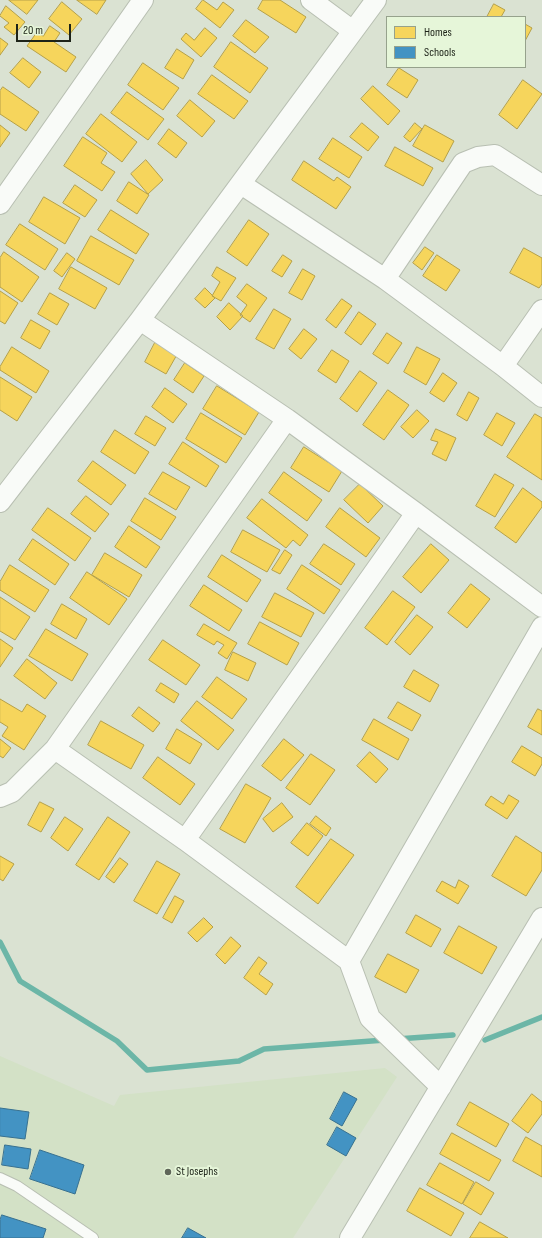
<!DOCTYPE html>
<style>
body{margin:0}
#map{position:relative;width:542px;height:1238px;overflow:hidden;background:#dae2d2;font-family:"Sofia Sans Condensed",sans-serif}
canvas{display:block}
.legend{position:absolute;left:386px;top:16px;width:140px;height:52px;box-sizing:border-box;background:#e6f6d9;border:1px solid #96a28c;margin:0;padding:5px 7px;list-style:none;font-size:12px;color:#1d2318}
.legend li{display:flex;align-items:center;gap:8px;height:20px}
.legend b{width:20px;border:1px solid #96a28c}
.scale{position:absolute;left:16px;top:24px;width:55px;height:18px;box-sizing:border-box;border:2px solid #1d2318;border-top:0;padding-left:5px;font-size:12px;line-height:14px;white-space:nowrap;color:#1d2318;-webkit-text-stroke:3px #e6f6d9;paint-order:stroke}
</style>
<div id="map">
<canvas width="542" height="1238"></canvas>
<ul class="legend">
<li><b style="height:11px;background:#f6d55c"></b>Homes</li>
<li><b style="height:11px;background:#4393c3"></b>Schools</li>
</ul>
<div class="scale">20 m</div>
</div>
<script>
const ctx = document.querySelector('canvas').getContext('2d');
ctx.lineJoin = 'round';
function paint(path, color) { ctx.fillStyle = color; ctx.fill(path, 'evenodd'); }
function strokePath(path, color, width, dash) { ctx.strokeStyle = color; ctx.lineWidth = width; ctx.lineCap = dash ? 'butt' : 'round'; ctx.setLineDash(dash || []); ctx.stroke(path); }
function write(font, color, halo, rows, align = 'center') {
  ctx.font = font + ' "Sofia Sans Condensed",sans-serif'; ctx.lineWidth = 4; ctx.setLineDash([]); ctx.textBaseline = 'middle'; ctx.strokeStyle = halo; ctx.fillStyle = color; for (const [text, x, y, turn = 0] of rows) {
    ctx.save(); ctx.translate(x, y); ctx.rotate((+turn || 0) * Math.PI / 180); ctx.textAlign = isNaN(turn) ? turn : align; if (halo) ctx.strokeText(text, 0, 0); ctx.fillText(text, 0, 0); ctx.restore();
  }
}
const built = new Path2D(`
 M0,1056L114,1106L120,1095L385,1068L397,1077L293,1238H0Z`);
const homes = new Path2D(`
 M9,0H38L27,14Z
 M77,0H106L97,14Z
 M203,0L217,10L223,2L234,10L220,28L196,9Z
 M263,0H280L306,17L296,33L258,9Z
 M62,2L82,19L69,35L49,19Z
 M494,4L505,10L501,17H487Z
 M6,6L25,22L14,35L4,27L9,23L0,16Z
 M246,20L269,37L255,53L233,36Z
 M525,24L532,28L525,41Z
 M50,26L60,33L54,42L76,57L66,72L27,46L37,32L43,36Z
 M205,28L217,38L201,57L181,39L186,33L194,40Z
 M0,38L8,44L0,55Z
 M231,42L268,68L250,93L214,67Z
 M177,49L194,60L183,79L165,68Z
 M23,58L41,72L29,88L10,73Z
 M143,63L179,88L163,110L128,85Z
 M399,68L418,80L407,98L387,85Z
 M212,75L248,101L234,119L198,94Z
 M523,80L542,94L517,129L499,115Z
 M373,86L400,111L388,125L361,99Z
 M3,87L39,112L26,131L0,114V91Z
 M127,92L164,119L148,140L111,113Z
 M190,100L215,121L202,137L177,116Z
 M101,114L137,142L122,162L86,134Z
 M362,123L379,137L368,151L350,137Z
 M415,123L422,129L410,142L404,137Z
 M0,125L10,133L0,147Z
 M425,125L454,141L443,162L413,146Z
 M169,129L187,143L176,158L158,144Z
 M83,137L107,153L101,163L115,172L102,191L64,166Z
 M333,138L362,157L349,178L319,159Z
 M395,147L433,168L423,186L385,166Z
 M146,160L163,180L148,194L131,174Z
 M304,161L334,181L337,177L351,187L336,209L292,180Z
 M129,182L149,195L137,214L117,201Z
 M75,185L97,200L85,217L63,203Z
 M44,197L80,218L65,244L29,222Z
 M111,210L149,234L136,254L98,230Z
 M249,220L269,234L247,266L227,252Z
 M20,224L58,249L45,270L6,245Z
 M91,236L134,260L119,285L77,261Z
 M425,247L434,253L422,270L413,263Z
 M524,248L542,258V284L539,288L510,273Z
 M4,252L39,277L22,302L0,287V258Z
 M67,253L75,259L62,277L54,271Z
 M283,255L292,261L282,277L272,271Z
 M437,255L460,270L446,291L423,276Z
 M71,267L107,288L95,309L59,289Z
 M217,267L236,278L221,301L212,296L220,282L212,276Z
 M303,269L315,276L302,300L289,293Z
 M247,284L267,298L250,322L240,315L247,305L237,297Z
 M205,288L215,298L205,308L195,299Z
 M0,291L18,303L5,324L0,321Z
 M50,293L69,304L57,325L38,314Z
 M342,299L352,306L336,328L326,320Z
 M229,303L243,316L230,330L217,317Z
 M274,309L291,319L274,349L256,339Z
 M359,312L376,324L361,345L345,333Z
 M31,320L50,331L40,349L21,338Z
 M304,329L317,339L301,359L289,349Z
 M387,333L402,343L388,364L373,354Z
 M157,339L179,351L166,374L145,362Z
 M12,347L49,371L36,393L0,370V367Z
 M417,347L440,359L426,385L404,372Z
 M332,350L349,361L336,383L318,371Z
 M185,363L204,376L193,393L174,380Z
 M360,371L377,383L357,412L340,399Z
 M443,373L457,383L444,402L430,393Z
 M0,377L32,397L17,421L0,410Z
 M217,386L259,412L245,435L203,409Z
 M165,388L187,404L173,423L152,407Z
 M388,390L409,405L384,440L363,425Z
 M469,392L479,398L467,421L457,415Z
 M417,410L429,421L413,438L401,427Z
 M201,413L242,438L226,463L186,439Z
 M497,413L515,423L502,446L484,435Z
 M535,414L542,418V480L507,457Z
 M146,416L166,428L155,446L135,434Z
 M436,429L456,438L446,461L432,454L438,442L431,440Z
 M115,430L149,452L135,474L101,452Z
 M183,442L219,466L206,487L169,464Z
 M304,447L342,471L329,492L291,468Z
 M93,461L126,485L111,505L78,481Z
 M163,472L190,487L176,510L149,494Z
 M284,472L322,500L307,521L269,493Z
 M495,474L514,485L495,517L476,506Z
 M360,484L383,506L368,523L344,500Z
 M523,488L542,502V507L516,543L495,528Z
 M86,496L109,514L95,532L71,514Z
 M145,498L176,517L161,540L131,521Z
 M262,499L308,535L300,546L293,540L286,548L247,518Z
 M48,508L91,538L75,561L32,530Z
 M340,508L380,538L366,557L326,527Z
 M129,526L160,547L146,568L115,547Z
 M243,530L280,550L267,572L231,552Z
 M33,539L69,564L55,585L19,560Z
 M324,544L355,564L341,585L310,564Z
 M431,544L449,560L421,593L403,577Z
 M285,550L292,555L280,574L272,570Z
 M105,553L142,575L129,597L92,575Z
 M222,555L261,580L247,602L208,577Z
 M10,565L49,590L35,612L0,590V582Z
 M302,565L340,590L324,614L287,589Z
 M87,572L127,599L109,625L70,598Z
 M471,584L490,599L467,628L448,613Z
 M204,585L242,610L229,631L190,606Z
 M393,591L415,607L387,645L365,628Z
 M275,593L314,613L301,637L262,617Z
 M0,597L30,617L15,640L0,631Z
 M62,604L87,619L76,639L51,624Z
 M417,615L433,627L410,655L395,642Z
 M260,622L299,643L287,665L248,644Z
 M204,624L237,643L227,659L218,653L224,645L217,641L214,645L197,635Z
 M46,629L88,654L72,681L29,656Z
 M0,639L13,648L0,667Z
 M163,640L200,665L186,685L149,660Z
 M233,652L256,663L248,681L225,670Z
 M27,659L57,683L45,699L14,676Z
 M414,670L439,685L430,702L404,687Z
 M217,677L247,699L232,719L202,697Z
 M161,683L179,694L174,703L156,691Z
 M0,699L22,712L27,704L46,716L24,750L2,736L8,727L0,722Z
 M197,701L234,730L218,750L181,721Z
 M398,702L421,715L412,731L388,718Z
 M139,707L160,723L153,732L132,716Z
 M538,709L542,711V735L528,727Z
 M374,719L409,739L398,760L362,740Z
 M101,721L144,745L131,769L88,745Z
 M177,729L202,744L190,764L166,749Z
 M0,739L11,748L3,758L0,756Z
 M284,739L304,755L281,781L262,766Z
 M522,746L542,758V764L535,776L512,762Z
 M370,752L388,769L376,783L357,766Z
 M311,754L335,770L310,805L286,788Z
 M158,757L195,784L180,805L143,778Z
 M246,784L271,798L245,843L220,829Z
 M509,795L519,801L507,819L485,805L491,796L503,804Z
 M40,802L54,809L41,832L28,825Z
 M282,803L293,817L273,832L263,819Z
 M316,816L331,828L326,836L310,824Z
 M65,817L83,829L68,851L51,838Z
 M108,817L130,832L99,880L76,865Z
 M307,823L323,836L308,856L291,843Z
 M516,836L542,853V870L526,896L492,876Z
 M331,839L354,855L318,904L296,887Z
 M0,856L14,864L3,881L0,879Z
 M120,858L128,864L114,883L106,877Z
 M157,861L180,874L157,914L134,901Z
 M459,880L469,886L458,904L436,891L442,881L455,888Z
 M175,896L184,901L172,923L163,918Z
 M416,915L441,929L431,947L406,933Z
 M204,918L213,927L197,942L188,933Z
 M459,926L497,947L482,974L444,953Z
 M231,937L241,946L225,964L216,955Z
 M388,954L419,970L406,993L375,977Z
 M259,957L267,963L259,974L273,984L266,995L244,978Z
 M532,1094L542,1102V1114L528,1133L512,1121Z
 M470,1102L509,1124L496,1147L457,1125Z
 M452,1133L501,1160L489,1181L440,1154Z
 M526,1137L542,1146V1177L513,1161Z
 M440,1163L474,1182L462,1204L427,1185Z
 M476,1182L494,1193L481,1215L463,1204Z
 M420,1188L464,1213L451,1236L407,1211Z
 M480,1222L508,1238H470Z`);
const schools = new Path2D(`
 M344,1092L357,1099L342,1126L330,1119Z
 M0,1108L29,1112L25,1139L0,1136Z
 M337,1127L356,1138L346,1156L327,1145Z
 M5,1145L31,1149L28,1169L2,1165Z
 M40,1150L84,1165L75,1194L30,1179Z
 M2,1215L46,1229L43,1238H0V1220Z
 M188,1228L206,1238H182Z`);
const stream = new Path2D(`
 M0,942L20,981L117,1041L147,1070L239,1061L264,1049L385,1040
 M397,1039L453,1035
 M485,1040L542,1017`);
const service = new Path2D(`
 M0,1178L17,1186L93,1238`);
const minor = new Path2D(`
 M311,0L353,31
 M241,184L385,279L503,366L542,397
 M0,204L143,0
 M385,279L463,163L478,157L495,155L542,185
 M140,320L287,419L416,513L542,607
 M503,366L542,310
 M0,502L140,320L376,0
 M55,749L185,840L349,961L370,1018L441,1087
 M0,797L12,792L55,749L287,419
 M185,840L416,513
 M349,961L542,627
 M350,1238L542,918`);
const markers = [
 [168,1172,4,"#5f6659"]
];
const poiNames = [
 ["St Josephs",176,1172]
];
paint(built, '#d3e1c6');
paint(homes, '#f6d55c');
strokePath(homes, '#b5a048', 1);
paint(schools, '#4393c3');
strokePath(schools, '#387190', 1);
strokePath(stream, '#6cb6a7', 5.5);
strokePath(service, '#b8bfb2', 12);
strokePath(minor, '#b8bfb2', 22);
strokePath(service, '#f9fbf8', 10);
strokePath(minor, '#f9fbf8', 20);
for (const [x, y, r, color] of markers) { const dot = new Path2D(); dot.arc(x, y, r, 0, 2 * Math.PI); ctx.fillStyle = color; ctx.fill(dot); strokePath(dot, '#e6f6d9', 1.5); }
write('12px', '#1d2318', '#e6f6d9', poiNames, 'left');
</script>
